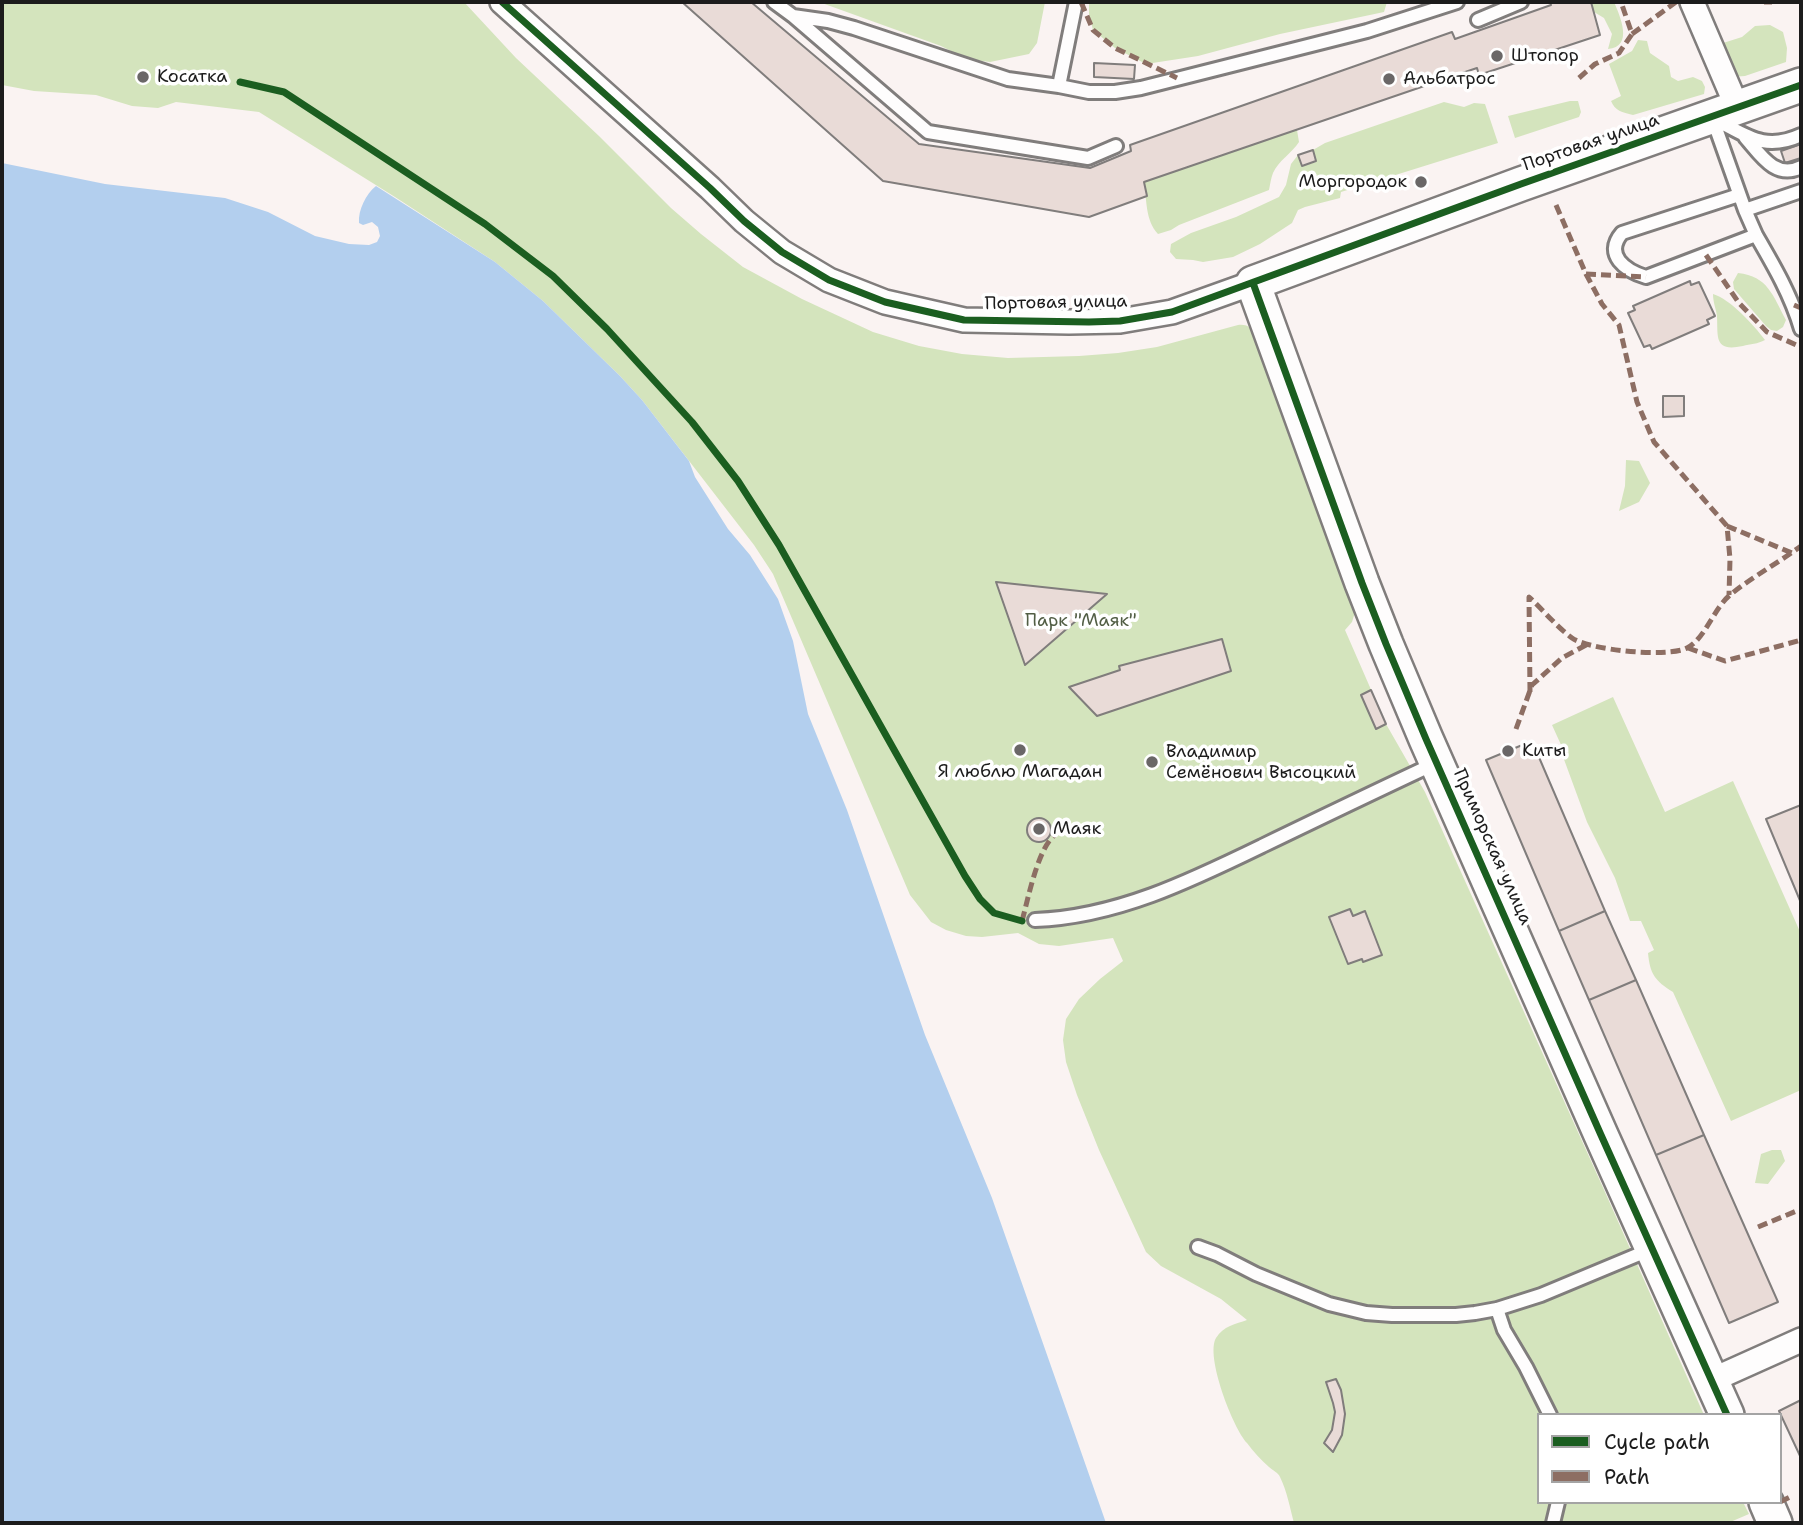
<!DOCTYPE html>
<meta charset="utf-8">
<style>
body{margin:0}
#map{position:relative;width:1803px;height:1525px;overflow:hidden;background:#faf3f2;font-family:"Shantell Sans",sans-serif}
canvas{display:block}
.frame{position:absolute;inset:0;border:4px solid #1c1c1c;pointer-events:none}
.legend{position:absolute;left:1537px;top:1413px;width:245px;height:91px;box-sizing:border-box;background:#fff;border:2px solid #a4a4a4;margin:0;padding:9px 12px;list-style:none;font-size:21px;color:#1c1c1c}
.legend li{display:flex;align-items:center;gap:14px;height:35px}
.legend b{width:35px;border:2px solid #a4a4a4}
</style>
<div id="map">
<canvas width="1803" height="1525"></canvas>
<div class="frame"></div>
<ul class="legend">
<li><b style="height:9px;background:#1b5e20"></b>Cycle path</li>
<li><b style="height:9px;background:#8d6e63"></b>Path</li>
</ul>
</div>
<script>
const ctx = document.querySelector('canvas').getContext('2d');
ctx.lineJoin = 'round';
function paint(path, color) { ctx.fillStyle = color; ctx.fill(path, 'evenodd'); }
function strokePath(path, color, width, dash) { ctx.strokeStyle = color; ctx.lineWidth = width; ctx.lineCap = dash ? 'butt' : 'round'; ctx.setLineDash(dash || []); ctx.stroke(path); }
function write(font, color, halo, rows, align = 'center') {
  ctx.font = font + ' "Shantell Sans",sans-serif'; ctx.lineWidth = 7; ctx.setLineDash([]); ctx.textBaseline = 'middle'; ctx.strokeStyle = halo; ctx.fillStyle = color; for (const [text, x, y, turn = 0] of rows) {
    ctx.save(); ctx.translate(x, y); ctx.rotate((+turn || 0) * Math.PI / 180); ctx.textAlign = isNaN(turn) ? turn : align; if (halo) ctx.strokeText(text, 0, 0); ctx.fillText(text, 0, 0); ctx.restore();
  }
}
const green = new Path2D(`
 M2,2H464L516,58L599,136L671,208L701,234L743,267L802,299L873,332L919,346L962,354L1008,358L1079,356L1118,353L1157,347L1238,325C1249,324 1252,329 1258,337L1356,609L1352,622L1345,630L1386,724L1425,792L1605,1192L1704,1415H1539V1502H1743L1749,1514L1728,1523H1294C1290,1508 1287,1491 1280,1477C1278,1472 1273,1471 1269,1467C1261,1460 1253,1451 1247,1443C1233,1428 1205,1356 1216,1338C1223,1326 1236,1324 1247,1320L1221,1299L1161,1266L1146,1252L1099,1150L1077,1095L1066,1062L1063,1040L1066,1019L1079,999L1100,979L1123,961L1113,938L1059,946L1039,944L1018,933L982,937L966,936L946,930L931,922L910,895L773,574L754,545L642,400L620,376L543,301L495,262L395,197L259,112L176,102L158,108L132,106L96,95L34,91L2,85Z
 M819,2H1045L1037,43L1029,54L990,62L967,59L941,46Z
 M1089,2H1387L1384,12L1280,34L1198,56L1146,64L1115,48L1093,30L1089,14Z
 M1591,2H1614C1620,16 1634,47 1608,49L1612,34L1604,18L1594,12Z
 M1770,25L1783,32L1787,48L1786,62L1745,76L1731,77L1720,44L1742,37L1755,26Z
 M1638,40L1647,41L1650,53L1669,66L1671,77L1678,81L1693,77L1702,81L1705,87L1704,94L1633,115C1622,112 1615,111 1611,101L1621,96L1609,64L1632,51Z
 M1570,101H1578L1581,112L1579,117L1515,138L1508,116Z
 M1444,102L1464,107L1474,103L1485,104L1498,143L1341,192L1340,198L1305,207L1298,210L1292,223L1260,244L1233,257L1203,262L1193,260L1176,259L1170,252L1171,244L1191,233L1236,217L1279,197L1286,185L1291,164L1298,155L1302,166L1316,162L1313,150L1325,143Z
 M1297,130L1299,142C1292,153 1278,161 1273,173C1271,178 1270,185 1269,190L1179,225L1171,230L1158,234C1145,220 1147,200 1144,182Z
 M1738,273C1768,276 1773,296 1786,320L1783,327L1777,331L1771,330L1766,326L1734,289L1733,282Z
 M1713,294C1730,299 1754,325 1765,340C1758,344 1750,344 1743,346C1714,352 1718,338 1717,316C1716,309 1713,302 1713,294Z
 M1626,460L1639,461L1650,483L1639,502L1619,511L1625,486Z
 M1613,697L1665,812L1733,781L1801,934V1090L1731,1121L1673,992C1655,981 1650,974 1648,953L1654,950L1641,921H1630L1615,878L1587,822L1562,754V747L1552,725Z
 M1772,1150H1781L1785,1161L1768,1184L1755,1183L1761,1154Z`);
const water = new Path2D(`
 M2,163L105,184L225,198L268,212L315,236L349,244L369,245L377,242L380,236L378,227L372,222L363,225L359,223C358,210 366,194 376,186L495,262L543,301L620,376L642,400L689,461L695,477L728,529L750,555L778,599L793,641L808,714L847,810L925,1035L992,1198L1106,1523H2Z`);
const building = new Path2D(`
 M682,2H751L919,144L1090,168L1131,151L1130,145L1452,32L1455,39L1551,5L1550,2H1591L1600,35L1479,75L1477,68L1471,70L1144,182L1147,196L1089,217L883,181Z
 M1094,63L1135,65L1134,79L1094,77Z
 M1801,144V158L1785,163L1781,151Z
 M1313,150L1316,161L1302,166L1298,155Z
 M1690,281L1691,285L1699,282L1715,316L1707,320L1709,324L1652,349L1650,345L1644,347L1628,313L1635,310L1633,306Z
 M1663,396H1684V416L1663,417Z
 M996,582L1107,594L1025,665Z
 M1222,639L1231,671L1097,716L1069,687L1120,670L1119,666Z
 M1371,690L1386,724L1376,729L1361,695Z
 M1532,741L1605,911L1559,931L1486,760Z
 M1801,805V903L1766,819Z
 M1027 830a12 12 0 1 1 24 0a12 12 0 1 1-24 0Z
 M1350,909L1353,916L1365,911L1382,955L1363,962L1362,959L1348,964L1329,917Z
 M1605,911L1636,980L1589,1000L1559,931Z
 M1636,980L1704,1135L1656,1155L1589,1000Z
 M1704,1135L1778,1302L1729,1323L1656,1155Z
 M1336,1379L1341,1390L1345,1414L1342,1435L1333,1452L1324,1443L1332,1430L1335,1412L1333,1403L1326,1382Z
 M1801,1400V1458L1779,1411Z`);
const lane = new Path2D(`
 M774,2L793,16L828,21L854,28L1008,79L1059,86
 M1076,2L1059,86L1089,92H1115L1141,88L1367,31L1457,2
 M793,16L928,132L1088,158L1116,146
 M1478,20L1521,2
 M1712,117L1745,210L1801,191
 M1718,121C1749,137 1766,151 1801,135
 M1745,137C1760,154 1775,180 1801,167
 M1739,195L1622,233C1603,255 1626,271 1646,277L1756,235C1774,266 1791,295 1801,329
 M1745,210L1756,235
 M1035,920C1116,917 1190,881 1262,846C1320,818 1378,790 1436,763
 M1198,1247L1217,1254L1256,1274L1329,1304L1366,1313L1392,1315H1456L1475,1313L1497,1309L1541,1295L1649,1250
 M1497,1309L1504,1330L1526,1367L1550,1415
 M1553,1523L1558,1502`);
const street = new Path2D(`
 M502,2L710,188L744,221L782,252L829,280L885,302L964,320L1069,322L1120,321L1172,312L1253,283
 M1692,2L1737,107
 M1712,1380L1801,1340`);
const secondary = new Path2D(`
 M1727,1415L1601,1135L1426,739L1386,644L1362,583L1253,283L1521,184L1801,85
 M1766,1502L1775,1523`);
const quiet = new Path2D(`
 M1081,2L1093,30L1115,48L1177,78
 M1764,2H1772
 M1632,34L1676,2
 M1579,78L1595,64L1619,53L1632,34L1621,2
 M1556,205L1586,274L1602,304L1619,325L1637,402L1654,442L1727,526L1730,559L1729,595
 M1706,255L1739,303L1767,332L1801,347
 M1586,274L1646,277
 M1794,305L1801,308
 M1727,526L1792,553
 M1688,648L1725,661L1801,640
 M1530,692L1529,597C1542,609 1557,627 1572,638C1589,650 1667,658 1687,648C1705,639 1714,608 1730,595C1752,577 1778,563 1801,546
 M1516,729L1532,685L1562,658L1588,644
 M1022,921C1028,899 1036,858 1050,840C1055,833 1062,830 1069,826
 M1758,1227L1799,1210
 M1780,1502L1792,1496`);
const cycleway = new Path2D(`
 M502,2L710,188L744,221L782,252L829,280L885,302L964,320L1089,322L1120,321L1172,312L1521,184L1801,85
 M240,82L284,92L485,224L553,276L607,329L692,422L738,481L779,545L965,876L980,899L994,913L1022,921
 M1253,283L1362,583L1386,644L1426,739L1601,1135L1727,1415`);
const markers = [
 [1497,56,7,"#6a6767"],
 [143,77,7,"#6a6767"],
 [1389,79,7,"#6a6767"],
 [1421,182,7,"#6a6767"],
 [1020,750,7,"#6a6767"],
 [1508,751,7,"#6a6767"],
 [1152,762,7,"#6a6767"],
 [1039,829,7,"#6a6767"]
];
const poiNames = [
 ["Штопор",1511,56],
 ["Косатка",157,77],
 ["Альбатрос",1403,79],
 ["Моргородок",1407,182,"right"],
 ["Киты",1522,751],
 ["Владимир",1166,752],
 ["Семёнович Высоцкий",1166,773],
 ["Я люблю Магадан",1020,772,"center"],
 ["Маяк",1053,829]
];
const streetNames = [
 ["Портовая улица",1591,143,-19],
 ["Портовая улица",1056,303,-1],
 ["Приморская улица",1492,847,66]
];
const parkNames = [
 ["Парк \"Маяк\"",1081,621]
];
paint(green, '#d4e4bd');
paint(water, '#b3cfee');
paint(building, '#e9dbd7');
strokePath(building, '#807d7c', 2);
strokePath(lane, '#807d7c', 18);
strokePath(street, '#807d7c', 28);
strokePath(secondary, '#807d7c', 38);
strokePath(lane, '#fefdfd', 12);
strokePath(street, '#fefdfd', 23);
strokePath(secondary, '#fefdfd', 33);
strokePath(quiet, '#8d6e63', 5, [10, 5]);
strokePath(cycleway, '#1b5e20', 7);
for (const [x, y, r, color] of markers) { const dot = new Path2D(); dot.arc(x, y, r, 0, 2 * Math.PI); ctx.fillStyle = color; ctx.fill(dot); strokePath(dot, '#fff', 2.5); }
write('18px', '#1c1c1c', '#fff', poiNames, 'left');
write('18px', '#1c1c1c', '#fff', streetNames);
write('18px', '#525e45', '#fff', parkNames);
</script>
